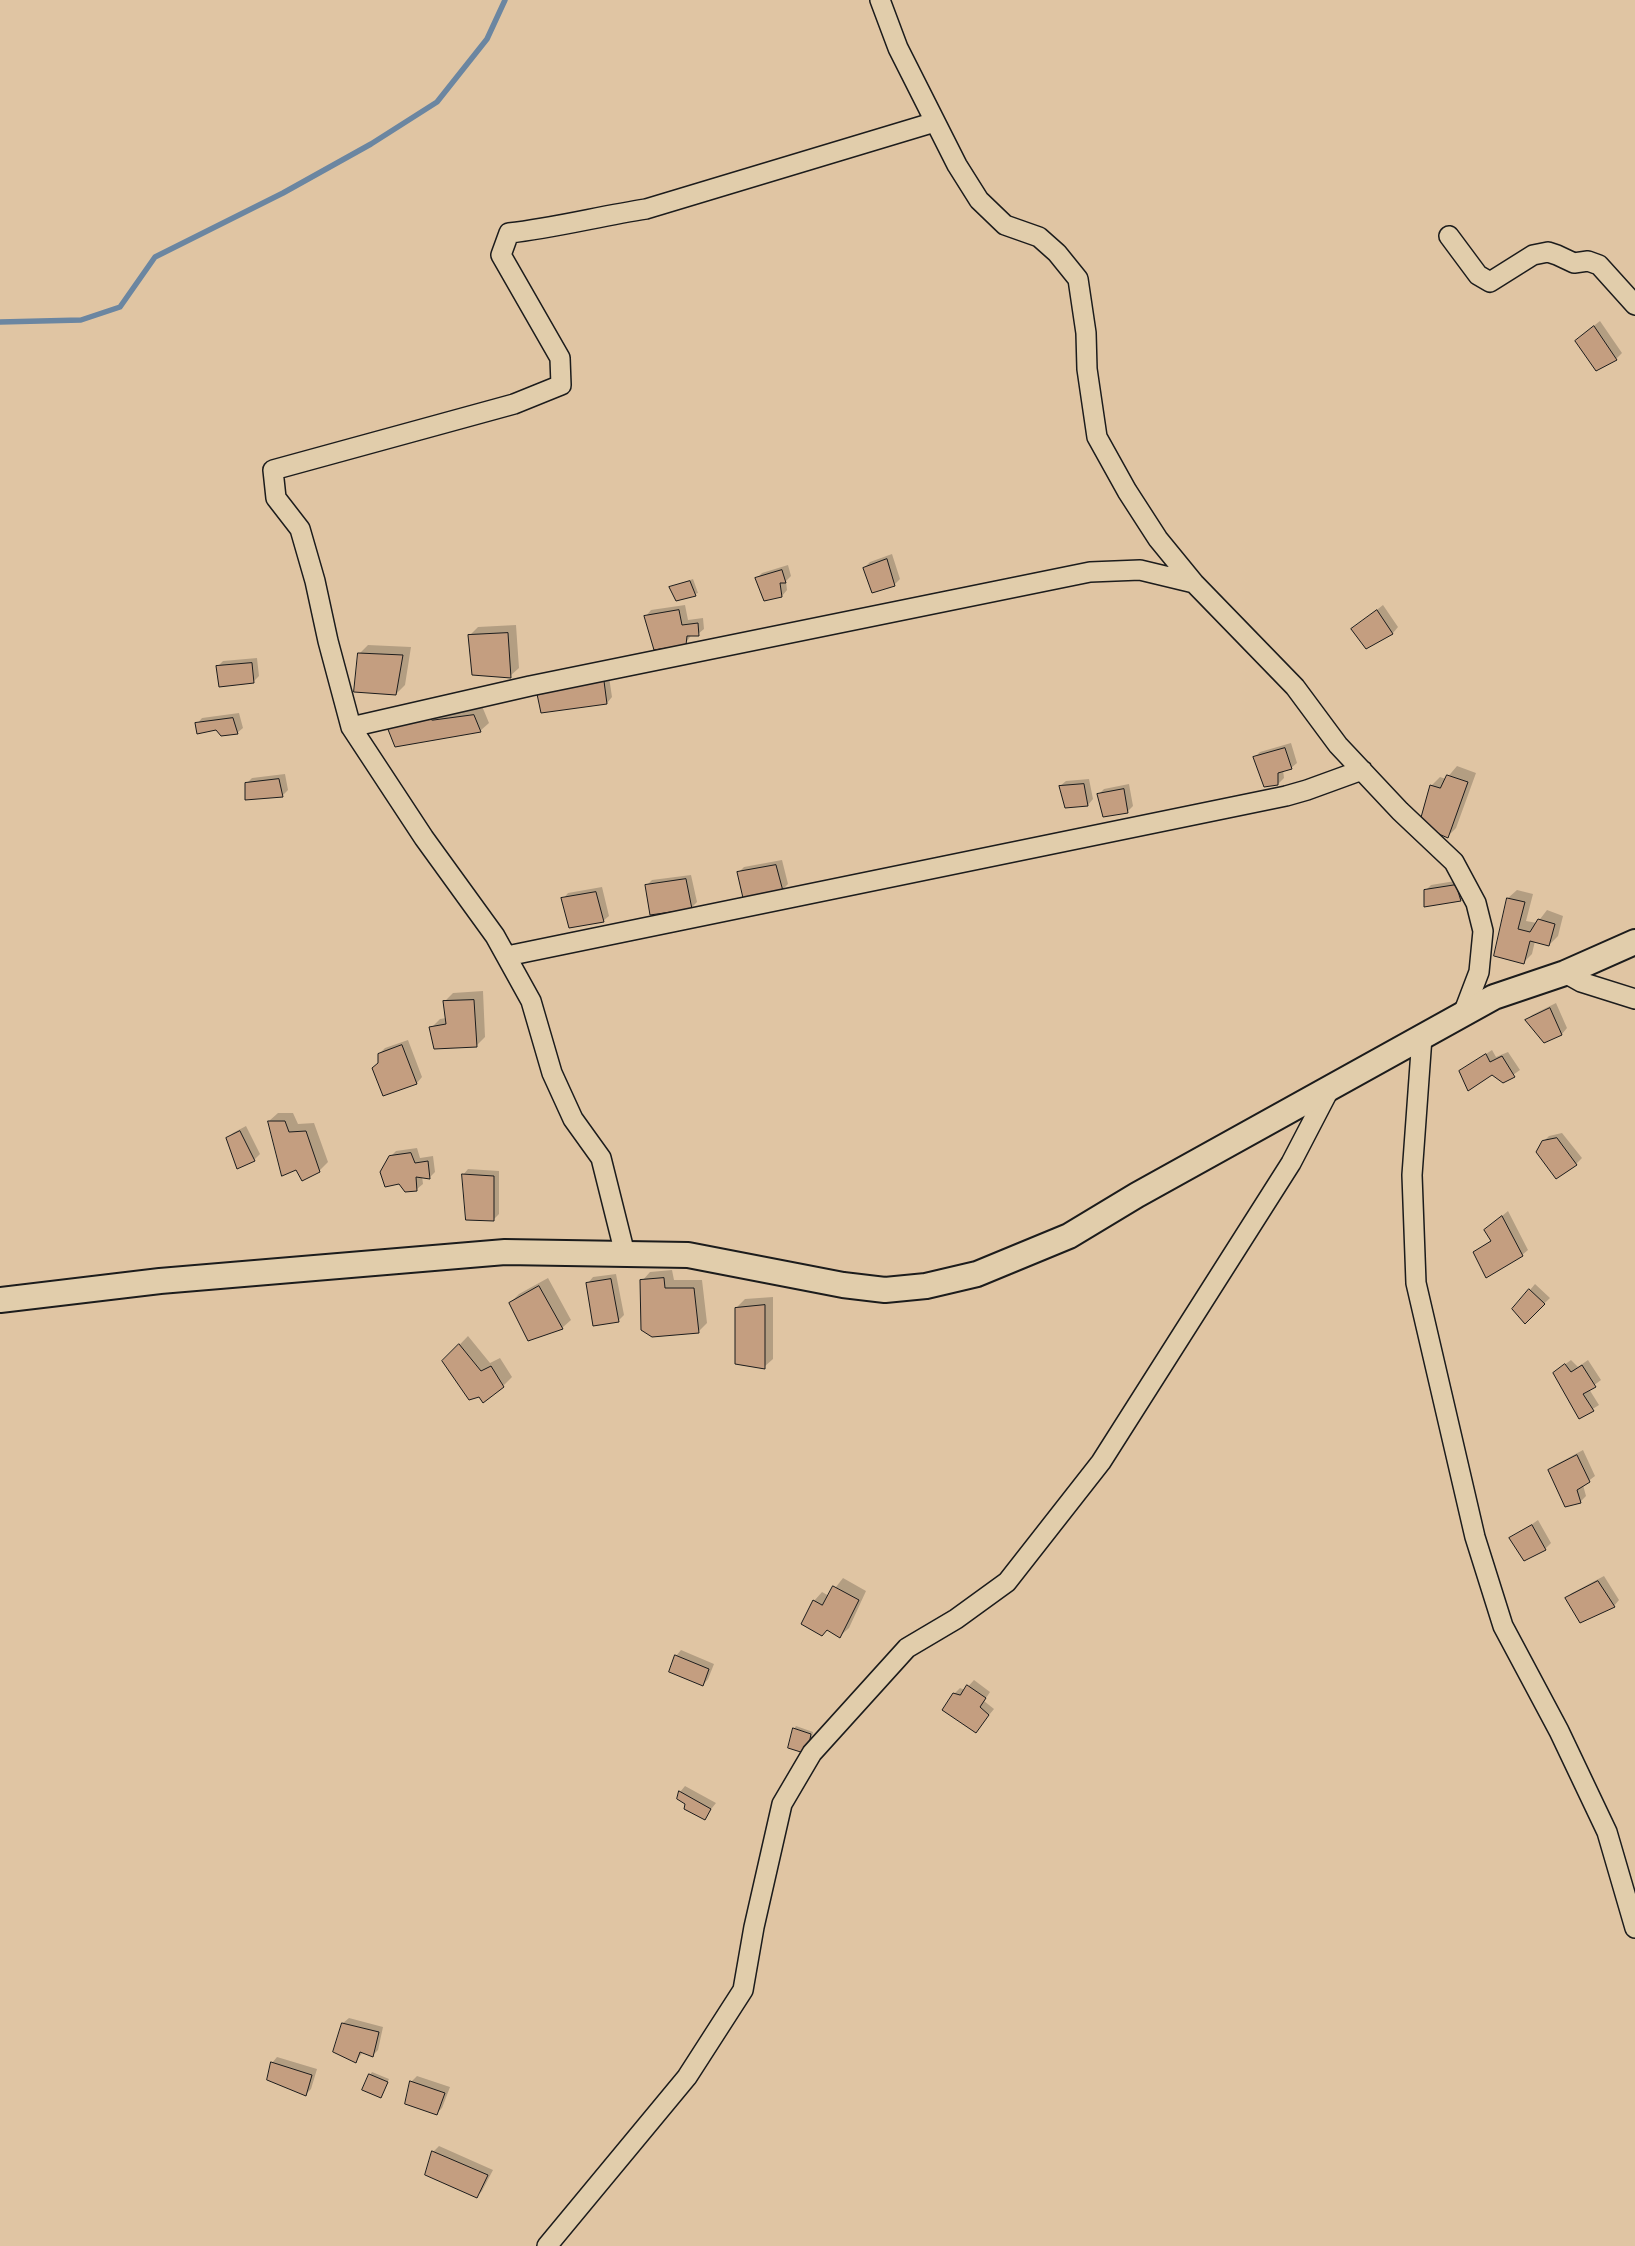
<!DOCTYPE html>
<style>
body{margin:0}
canvas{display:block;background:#e0c5a3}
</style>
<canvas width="1635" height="2246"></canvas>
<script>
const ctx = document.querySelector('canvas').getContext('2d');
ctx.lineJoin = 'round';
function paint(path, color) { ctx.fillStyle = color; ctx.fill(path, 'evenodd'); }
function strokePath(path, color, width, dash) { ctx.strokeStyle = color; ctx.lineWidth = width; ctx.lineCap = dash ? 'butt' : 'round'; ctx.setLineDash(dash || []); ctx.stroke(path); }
const shadow = new Path2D(`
 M1600,321L1622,353L1616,359L1582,335Z
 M892,554L900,579L894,585L864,568L870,562Z
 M788,565L791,576L786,581L787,590L782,596L757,578L762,573Z
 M693,579L698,593L676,600L670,587Z
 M685,605L688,620L703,618L704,629L698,634H692L685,644L646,616L651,610Z
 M1383,605L1398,627L1393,633L1367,647L1359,624Z
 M516,625L519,668L510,676L469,636L478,627Z
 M368,645L411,647L405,685L396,694L359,654Z
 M257,658L259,676L253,682L217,667L223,661Z
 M609,677L612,697L607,703L542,712L544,689Z
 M482,706L489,723L480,731L396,746L436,709Z
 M239,713L243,728L237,733L197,724L202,718Z
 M1291,743L1297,763L1291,768L1283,770L1284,778L1278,784L1255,757L1260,752Z
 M1457,766L1476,773L1456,828L1447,837L1431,786L1440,777L1446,779Z
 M285,774L288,790L283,795L246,784L252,778Z
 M1089,779L1093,799L1088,805L1060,786L1066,781Z
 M1129,784L1133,806L1127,812L1099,794L1104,789Z
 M782,860L788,884L782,890L739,872L744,867Z
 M691,875L697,902L691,908L647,885L652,880Z
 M1461,880L1466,894L1460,900L1425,891L1431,885Z
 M602,887L609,916L603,921L563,899L568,893Z
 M1517,890L1533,894L1526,921L1537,923L1547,910L1563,916L1558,936L1549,945L1535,941L1532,954L1524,962L1508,898Z
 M483,991L485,1037L476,1046L431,1028L440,1019L446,1018L444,1002L453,993Z
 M1556,1003L1567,1028L1562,1034L1544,1041L1527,1020L1532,1015Z
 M408,1040L422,1077L417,1083L384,1094L379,1054L385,1048Z
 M1492,1050L1496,1057L1508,1052L1520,1070L1503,1082L1492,1074L1460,1071Z
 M278,1113H293L298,1124L314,1123L328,1162L319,1171L269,1121Z
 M246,1126L260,1154L254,1160L238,1167L227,1139L233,1133Z
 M1562,1133L1582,1158L1576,1164L1543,1142L1549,1136Z
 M417,1148L420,1158L433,1156L435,1172L429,1178L422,1176L423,1184L417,1189L405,1191L400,1183L390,1157L396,1151Z
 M468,1169L499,1171V1214L494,1219L463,1175Z
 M1508,1211L1528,1250L1522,1255L1474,1252L1492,1240L1491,1225Z
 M672,1270L674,1280H702L707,1323L698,1332L642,1281L650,1272Z
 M616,1274L624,1315L618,1321L588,1283L593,1277Z
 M548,1278L571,1320L562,1328L510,1303L519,1294Z
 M1535,1284L1550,1298L1525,1322L1530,1290Z
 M773,1297V1359L764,1367L736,1308L745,1299Z
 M468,1336L490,1363L500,1358L512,1377L503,1386L444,1361Z
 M1571,1360L1578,1367L1588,1360L1601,1380L1589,1389L1599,1405L1580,1417L1560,1368Z
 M1583,1450L1595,1476L1583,1485L1586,1496L1580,1502L1549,1471L1555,1465Z
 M1538,1520L1551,1543L1545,1549L1511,1539Z
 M1604,1576L1619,1600L1614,1606L1566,1598L1572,1593Z
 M843,1578L866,1591L849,1628L840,1636L814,1601L822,1592L829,1596Z
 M681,1650L714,1664L708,1679L703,1685L676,1656Z
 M974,1680L990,1692L984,1701L994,1709L976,1731L954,1694L960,1688L965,1690Z
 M796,1726L813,1732L809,1750L794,1729Z
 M685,1786L716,1803L704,1818L680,1792Z
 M349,2018L383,2027L378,2050L373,2055L363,2052L356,2061L335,2051L343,2023Z
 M277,2057L317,2069L311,2089L306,2094L272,2063Z
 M372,2072L389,2079L381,2096L370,2075Z
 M417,2076L450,2087L442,2108L436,2114L411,2082Z
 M439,2146L493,2170L482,2191L477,2196L433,2152Z`);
const stream = new Path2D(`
 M0,322L81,320L120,307L155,257L283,193L371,144L437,102L487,39L505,0`);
const building = new Path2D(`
 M1594,326L1617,360L1596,371L1575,341Z
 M887,559L895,586L872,593L863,568Z
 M782,570L786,583H780L782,597L764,601L755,578Z
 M690,581L696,596L676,601L669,587Z
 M679,610L682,625L698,623L699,636H687L686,645L654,650L644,616Z
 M1377,610L1393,634L1366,649L1351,629Z
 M508,633L511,678L472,675L468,635Z
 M358,653L403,655L396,695L354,692Z
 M252,663L254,683L219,687L216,666Z
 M604,681L607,704L541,713L537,694Z
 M474,715L481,732L395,747L387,727L427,717L432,720Z
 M233,718L238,734L221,736L216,730L197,734L195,723Z
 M1285,748L1292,769L1278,773V785L1264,787L1253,757Z
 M1447,775L1468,782L1448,838L1432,831L1420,821L1430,785L1440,788Z
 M279,779L283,797L245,800V783Z
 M1084,784L1088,806L1065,808L1059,786Z
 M1124,789L1128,813L1103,817L1097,794Z
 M776,865L783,891L743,898L737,872Z
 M686,879L692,909L650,915L645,885Z
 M1456,885L1461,901L1424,907V890Z
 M596,892L604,922L569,928L561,898Z
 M1507,898L1525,902L1518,929L1530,932L1538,919L1555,924L1549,946L1530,941L1524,964L1494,956Z
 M474,1000L477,1047L434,1049L429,1027L446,1024L443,1001Z
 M1550,1008L1562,1035L1544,1043L1525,1020Z
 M402,1045L417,1084L383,1096L372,1068L378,1063V1054Z
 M1486,1054L1490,1062L1502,1056L1515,1077L1503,1083L1492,1075L1468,1091L1459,1071Z
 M268,1121H285L289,1132L306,1131L320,1172L302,1181L296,1170L282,1176Z
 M240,1131L255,1161L237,1169L226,1138Z
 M1557,1138L1577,1165L1556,1179L1536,1152L1542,1141Z
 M411,1153L415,1163L428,1161L430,1179L416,1177L417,1191L405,1192L399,1184L385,1187L380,1172L389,1156Z
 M462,1174L494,1176V1221L466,1220Z
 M1502,1216L1523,1256L1486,1278L1473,1252L1491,1241L1484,1230Z
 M664,1278L665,1288H694L699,1333L652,1337L641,1330L640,1280Z
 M611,1279L619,1322L593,1326L586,1283Z
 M539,1286L563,1329L528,1341L509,1303Z
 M1529,1289L1545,1304L1525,1324L1512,1309Z
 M765,1305V1369L735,1364V1308Z
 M459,1344L481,1371L491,1366L504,1387L483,1403L479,1397L469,1400L442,1361Z
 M1565,1364L1571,1372L1582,1365L1596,1387L1583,1394L1594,1411L1579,1419L1553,1373Z
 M1577,1455L1590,1482L1577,1490L1581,1503L1565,1507L1548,1470Z
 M1532,1525L1546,1550L1524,1561L1509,1538Z
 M1598,1581L1615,1607L1580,1623L1565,1598Z
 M833,1586L859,1600L840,1638L827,1630L822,1636L801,1624L813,1600L822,1605Z
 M675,1655L709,1669L703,1686L669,1672Z
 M967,1685L986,1698L980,1707L989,1715L976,1733L942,1710L953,1693L960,1695Z
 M793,1728L811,1734L807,1754L788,1748Z
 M679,1791L711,1809L705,1820L684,1809L685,1804L677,1799Z
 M342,2023L379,2032L373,2057L360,2052L356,2063L333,2052Z
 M271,2062L312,2075L306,2096L267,2080Z
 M369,2074L388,2082L381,2098L362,2090Z
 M410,2081L445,2093L437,2115L405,2104Z
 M432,2151L488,2175L477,2198L425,2175Z`);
const minor = new Path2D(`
 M880,0L898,48L957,165L979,200L1005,225L1039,237L1057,253L1078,279L1086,333L1087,369L1097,437L1127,491L1158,539L1194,583L1295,687L1338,745L1400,811L1454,862L1476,903L1483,931L1479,972L1463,1014
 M1449,236L1478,275L1490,282L1533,255L1548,252L1557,255L1574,263L1588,261L1599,265L1635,305
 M351,727L530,686L1090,572L1140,570L1194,583
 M507,956L1286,796L1307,790L1362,770
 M1565,973L1581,982L1635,999
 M1422,1037L1412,1175L1416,1283L1475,1537L1503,1626L1559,1731L1607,1832L1635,1928
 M625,1254L601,1158L573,1119L552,1073L531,1001L495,936L424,838L351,727L328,641L315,581L300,529L276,498L273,470L514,404L561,385L560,358L501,255L509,233C555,228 600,216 646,209L935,122
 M547,2246L687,2077L743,1990L754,1927L782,1804L812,1753L907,1648L956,1619L1007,1582L1101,1462L1291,1163L1330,1088`);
const major = new Path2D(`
 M0,1300L160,1281L505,1252L688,1255L843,1285L885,1290L926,1286L977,1274L1069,1236L1137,1195L1494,997L1565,973L1635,942`);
paint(shadow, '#0003');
strokePath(stream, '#6b86a1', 5.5);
paint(building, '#c49e80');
strokePath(building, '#1c1c1c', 1);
strokePath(minor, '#1c1c1c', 22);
strokePath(major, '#1c1c1c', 28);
strokePath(minor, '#e1cdab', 19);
strokePath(major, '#e1cdab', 24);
</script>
